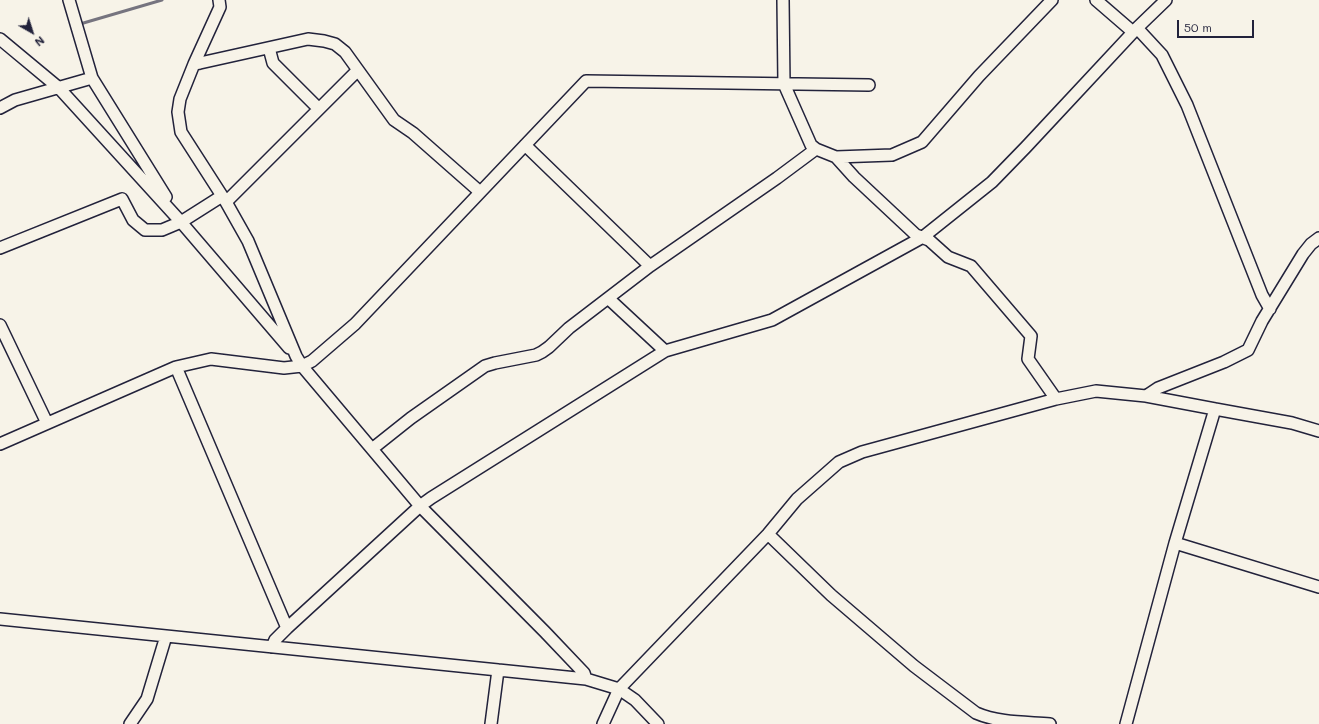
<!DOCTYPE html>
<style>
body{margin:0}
#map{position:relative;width:1319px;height:724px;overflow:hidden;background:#f7f3e8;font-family:Mali,sans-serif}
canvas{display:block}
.north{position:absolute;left:12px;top:12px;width:40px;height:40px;-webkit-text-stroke:3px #f7f3e8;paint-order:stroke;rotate:141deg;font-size:11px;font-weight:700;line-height:16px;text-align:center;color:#22223b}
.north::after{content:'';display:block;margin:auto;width:14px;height:18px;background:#22223b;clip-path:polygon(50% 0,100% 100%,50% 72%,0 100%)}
.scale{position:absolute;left:1177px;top:20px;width:77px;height:18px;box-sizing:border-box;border:2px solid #22223b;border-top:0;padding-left:5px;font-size:12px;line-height:14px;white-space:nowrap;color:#22223b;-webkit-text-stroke:3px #f7f3e8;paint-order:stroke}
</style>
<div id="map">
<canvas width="1319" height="724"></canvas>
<div class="north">N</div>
<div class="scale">50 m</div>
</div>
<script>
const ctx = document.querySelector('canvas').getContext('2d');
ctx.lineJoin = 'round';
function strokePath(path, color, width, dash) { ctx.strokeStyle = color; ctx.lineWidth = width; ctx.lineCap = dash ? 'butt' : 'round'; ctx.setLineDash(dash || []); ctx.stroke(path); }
const stream = new Path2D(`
 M80,24L162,0`);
const minor = new Path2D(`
 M69,0L92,78L166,197
 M219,0L220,7L194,64L180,99L178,112L181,132L226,202L248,241L296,356L302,366L420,506L545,632L584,673L586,679
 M783,0L784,84L811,145L816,149L836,157L854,177L916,235L929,240L948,257L971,266L1031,336L1028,359L1056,399
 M1096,0L1133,32
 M1137,28L1162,55L1187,105L1262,295L1270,309
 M0,39L59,88L181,222L289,348
 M269,48L273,63L319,109
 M194,64L200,63L308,39L324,41L335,44L345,52L394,120L413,133L480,192
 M0,108L15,100L92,78
 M525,145L650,266
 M836,157L892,155L922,142L979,76L1052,0
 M226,202L358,70
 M0,248L122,199L133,220L145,230H162L181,222L222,196
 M609,299L665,351
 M0,325L47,423
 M176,367L287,628
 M1146,396L1215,409
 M0,444L176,367L211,359L284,368L302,366L312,361L355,324L586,81L869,85
 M372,449L411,418L485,366L495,363L536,355L542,352L549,347L569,328L650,266L777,178L816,149
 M768,534L831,595L914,666L976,713C999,723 1026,722 1050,724
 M1175,543L1319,587
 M0,619L586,679L619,689L635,700L658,724
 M272,647L275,640L287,628L420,506L431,498L665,351L772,320L923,237L992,182L1026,147L1137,28L1166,0
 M130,724L147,699L166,636
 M491,724L498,670
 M603,724L619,689L768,534L797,499L839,462L862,452L1056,399L1096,391L1146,396L1158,388L1224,362L1248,350L1262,321L1303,254L1311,244L1319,238
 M1126,724L1175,543L1215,409L1292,423L1319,431`);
strokePath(stream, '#76747f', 3);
strokePath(minor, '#22223b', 14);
strokePath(minor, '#f7f3e8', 11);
</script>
